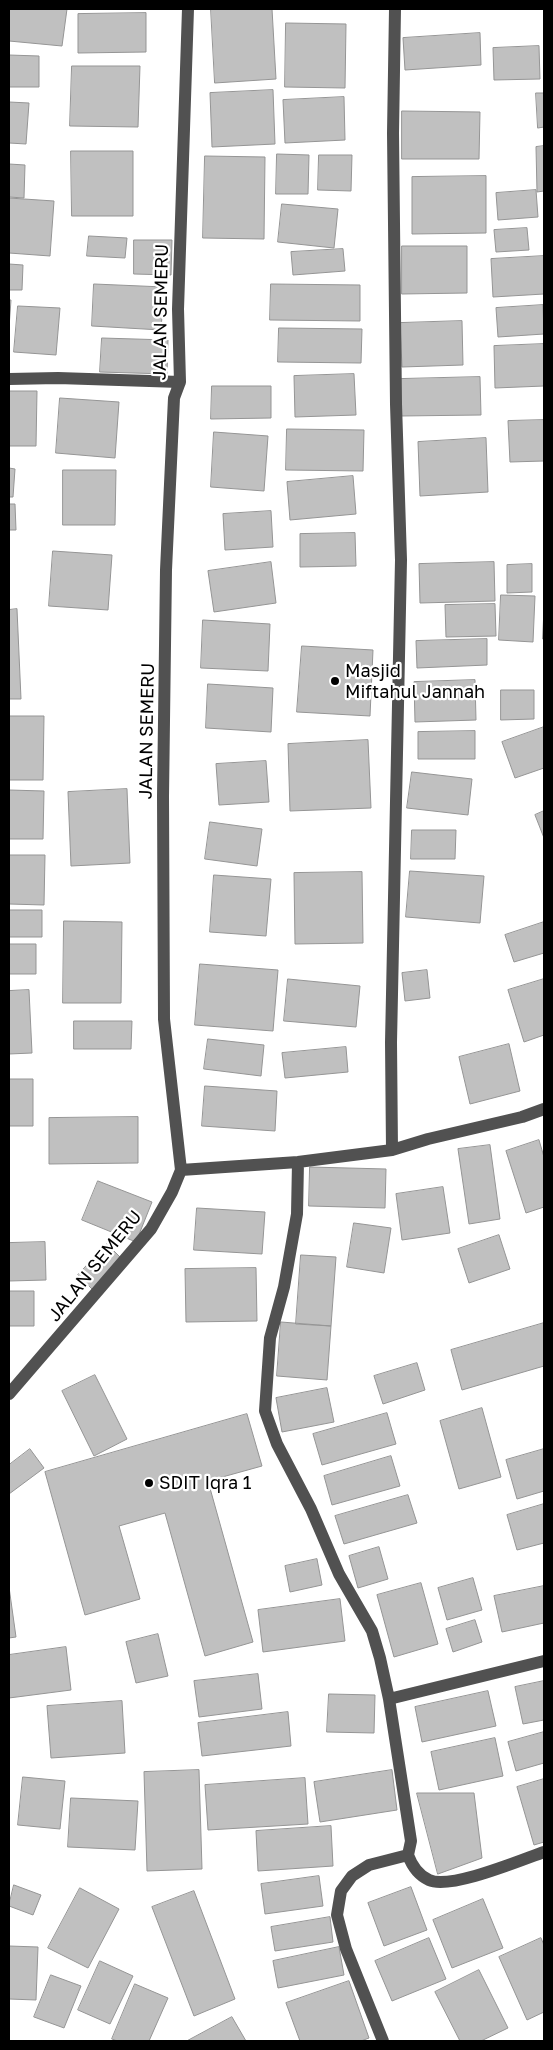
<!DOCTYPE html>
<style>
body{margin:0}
#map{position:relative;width:553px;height:2050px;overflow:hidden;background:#fff;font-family:"Golos Text",sans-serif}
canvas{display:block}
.frame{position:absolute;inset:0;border:10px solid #000;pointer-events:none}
</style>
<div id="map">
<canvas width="553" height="2050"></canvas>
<div class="frame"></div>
</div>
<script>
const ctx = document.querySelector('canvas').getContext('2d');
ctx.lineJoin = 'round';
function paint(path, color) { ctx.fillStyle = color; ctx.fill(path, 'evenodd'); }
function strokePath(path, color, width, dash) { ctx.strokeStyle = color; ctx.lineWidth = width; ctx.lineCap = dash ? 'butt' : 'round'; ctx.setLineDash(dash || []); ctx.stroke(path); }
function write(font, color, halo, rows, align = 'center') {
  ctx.font = font + ' "Golos Text",sans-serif'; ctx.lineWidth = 4.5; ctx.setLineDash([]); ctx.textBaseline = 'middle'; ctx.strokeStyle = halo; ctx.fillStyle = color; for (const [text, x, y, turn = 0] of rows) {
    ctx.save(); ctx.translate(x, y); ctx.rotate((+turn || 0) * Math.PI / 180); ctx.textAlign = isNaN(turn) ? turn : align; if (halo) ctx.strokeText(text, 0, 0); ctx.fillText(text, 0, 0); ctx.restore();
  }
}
const building = new Path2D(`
 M9,9H67L62,46L9,41Z
 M211,9H272L276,79L215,83Z
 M146,13V52L78,53V14Z
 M286,23L346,24L345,88L285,87Z
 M480,33L481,65L405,70L403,38Z
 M539,46L540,79L494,80L493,48Z
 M9,55L39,56V87H9Z
 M72,66H140L138,127L70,126Z
 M273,90L275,144L212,147L210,93Z
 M536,93H544V127L538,128Z
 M344,97L345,140L285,143L283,100Z
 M9,102L29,103L26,144L9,143Z
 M402,111L480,112L479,159H402Z
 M544,146V191L537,192L536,147Z
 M71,151H133V216H72Z
 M277,154L309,155L308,194H276Z
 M319,155H352L351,191L318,190Z
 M205,156L265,157L264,239L203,238Z
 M9,164L25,165L24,198L9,197Z
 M486,176V233L412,234V177Z
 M536,190L538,217L498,220L496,193Z
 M9,198L54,201L50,256L9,253Z
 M282,204L338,209L334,248L278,242Z
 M527,228L529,250L496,252L494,230Z
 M89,236L127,238L125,258L87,256Z
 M134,240H172L171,275L134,274Z
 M402,246H467V293L402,294Z
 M343,249L345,271L293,275L291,252Z
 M544,256V294L493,297L491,259Z
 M9,264L23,265L22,290H9Z
 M94,284L164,287L161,330L92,326Z
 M271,284L360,285V321L270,320Z
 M9,300H11L9,328Z
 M543,305L544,334L498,337L496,308Z
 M18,306L60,308L56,355L14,352Z
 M462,321L463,365L402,367L400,323Z
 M279,328L362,329L361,363L278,362Z
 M102,338L168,340L167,374L100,372Z
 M544,344V386L495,388L494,346Z
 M354,374L356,415L295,417L294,376Z
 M480,377L481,415L401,416L400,379Z
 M212,386H271V418L211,419Z
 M9,391H37L36,446H9Z
 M60,398L119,402L115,458L56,453Z
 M544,420V461L510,462L508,421Z
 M287,429L364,430L363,471L286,470Z
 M214,432L268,436L264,491L211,487Z
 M486,438L488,492L420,496L418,442Z
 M9,468L15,469L13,497H9Z
 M63,470H116L115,525H63Z
 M353,476L356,514L290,520L287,482Z
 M9,504H15L16,530H9Z
 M271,511L273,547L225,550L223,514Z
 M355,533L356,566L300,567V534Z
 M53,551L112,555L108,610L49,606Z
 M271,562L276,603L214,612L208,571Z
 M494,562L495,601L420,603L419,564Z
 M532,564V592L507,593V565Z
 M501,595L535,596L533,642L499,640Z
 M495,604L496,636L446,637L445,605Z
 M17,609L21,699H9V610Z
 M544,609V639H543Z
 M203,620L270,624L268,671L201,668Z
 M487,639V665L417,668L416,641Z
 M302,646L373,650L370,716L297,712Z
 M475,680L476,720L415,722L414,682Z
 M208,684L273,688L271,732L206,728Z
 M501,690H534V719L501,720Z
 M9,716H44L43,780H9Z
 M544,727V768L515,778L502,742Z
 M475,731V759H418V732Z
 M368,740L371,808L290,811L288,744Z
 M266,761L269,802L219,805L216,764Z
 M412,772L472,779L468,815L407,808Z
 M127,789L130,863L71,866L68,792Z
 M9,790L44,791L43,839H9Z
 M544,811V838L535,815Z
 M210,822L262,829L257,866L205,859Z
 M412,830H456L455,859H411Z
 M9,855H45L44,905L9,904Z
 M410,871L484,876L480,923L406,917Z
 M362,872L363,943L295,944L294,873Z
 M214,875L271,879L266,936L210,932Z
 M9,910H42V937H9Z
 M64,921L122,922L121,1003H63Z
 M544,922V953L514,962L505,935Z
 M9,944H36V974H9Z
 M200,964L278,970L273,1031L195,1025Z
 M427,970L430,998L405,1001L402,973Z
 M288,979L360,986L356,1027L284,1021Z
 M544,979V1035L524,1042L508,990Z
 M29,990L32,1053L9,1054V991Z
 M74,1021H132L131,1049H74Z
 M208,1039L264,1045L261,1076L204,1069Z
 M509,1044L520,1091L470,1104L459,1057Z
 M346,1047L348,1072L285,1078L282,1053Z
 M9,1079H33V1126H9Z
 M205,1086L277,1091L275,1131L202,1126Z
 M138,1117V1163L49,1164V1118Z
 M539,1140L544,1157V1207L526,1213L506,1151Z
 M490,1145L500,1219L469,1224L458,1149Z
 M310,1167L386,1169L385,1208L309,1206Z
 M98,1181L152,1202L136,1242L82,1220Z
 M443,1187L450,1233L402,1240L396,1194Z
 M197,1208L265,1212L262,1254L194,1250Z
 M354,1223L391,1228L384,1273L347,1267Z
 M499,1235L510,1269L469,1283L458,1249Z
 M45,1242L46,1280L9,1281V1243Z
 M107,1244L124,1261L94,1291L78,1275Z
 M301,1255L336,1257L331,1326L296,1324Z
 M256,1268L257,1321L186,1322L185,1269Z
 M9,1291H34V1326H9Z
 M281,1322L331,1326L327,1380L277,1376Z
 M544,1323V1366L462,1390L451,1350Z
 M417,1363L425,1390L383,1404L374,1376Z
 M95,1375L127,1439L94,1456L62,1391Z
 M327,1388L334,1422L282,1432L276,1398Z
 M482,1408L501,1477L459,1489L440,1421Z
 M387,1413L396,1444L322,1465L313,1434Z
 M247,1414L262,1466L208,1481L253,1642L205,1656L165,1513L119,1526L140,1599L85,1615L45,1472Z
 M30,1449L44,1468L9,1494V1465Z
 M544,1449V1491L517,1499L506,1460Z
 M391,1456L400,1486L332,1505L324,1476Z
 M408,1495L417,1523L344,1544L335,1516Z
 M544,1504V1543L517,1550L507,1515Z
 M379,1547L388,1579L358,1588L349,1556Z
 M317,1559L322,1585L290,1592L285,1566Z
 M473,1578L482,1610L447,1620L438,1588Z
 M421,1583L438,1644L394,1657L377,1595Z
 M544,1586V1623L502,1632L494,1596Z
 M9,1587L16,1637L9,1638Z
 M340,1599L345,1641L263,1652L258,1610Z
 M475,1620L482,1642L453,1652L446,1629Z
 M158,1634L168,1676L136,1683L126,1642Z
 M66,1647L71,1690L9,1698V1655Z
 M258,1674L262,1709L199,1717L194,1681Z
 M544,1681V1720L523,1724L515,1687Z
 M488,1691L496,1726L422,1742L415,1707Z
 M329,1694L375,1695L374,1733L327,1732Z
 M122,1701L125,1753L51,1758L47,1706Z
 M288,1712L291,1746L202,1756L198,1723Z
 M544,1732V1763L516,1771L508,1742Z
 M495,1738L503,1776L439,1790L431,1752Z
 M199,1770L202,1869L147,1871L144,1772Z
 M392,1770L397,1810L320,1822L314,1782Z
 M23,1777L65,1781L60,1829L18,1825Z
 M305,1778L308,1824L208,1830L205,1785Z
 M544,1779V1842L534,1845L517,1787Z
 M417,1793H474L482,1858L438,1874Z
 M71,1798L138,1801L135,1850L68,1847Z
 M331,1826L333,1866L258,1871L256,1831Z
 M319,1876L323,1906L265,1914L261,1884Z
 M14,1885L41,1895L33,1915L9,1906Z
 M411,1887L427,1930L384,1946L368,1903Z
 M80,1888L119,1909L88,1968L48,1948Z
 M194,1891L235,1999L194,2016L152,1907Z
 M483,1899L503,1948L452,1968L433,1920Z
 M330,1917L333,1942L275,1951L271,1927Z
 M429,1938L446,1979L392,2001L375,1961Z
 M541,1938L544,1945V2012L527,2020L499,1957Z
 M9,1946L38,1947L36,2000L9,1999Z
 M339,1947L344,1975L278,1988L273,1961Z
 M100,1961L133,1976L110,2024L78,2010Z
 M479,1970L508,2028L481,2041H460L435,1992Z
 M51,1975L81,1986L64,2028L34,2017Z
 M349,1981L369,2038L361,2041H300L286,2003Z
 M135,1984L168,1998L149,2041H117L112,2039Z
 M232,2017L246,2041H187Z`);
const minor = new Path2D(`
 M9,379L58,378L180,382
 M392,1150L391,1042L401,560L396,404L393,133L395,9
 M298,1162L297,1214L284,1287L270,1338L265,1411L277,1444L311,1509L339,1574L372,1631L380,1658L389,1699
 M181,1170L298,1162L392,1150L428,1139L522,1117L544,1109
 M9,1394L151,1229L172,1192L181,1170L164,1019L163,796L166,570L174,398L180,382L178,309L188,9
 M408,1855C412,1866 418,1875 429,1880C450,1890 521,1860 544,1852
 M383,2041L346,1949L337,1915L341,1891L352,1876L369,1865L408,1855L411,1841L389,1699L544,1661`);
const markers = [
 [335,681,5,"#000"],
 [149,1483,5,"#000"]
];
const streetNames = [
 ["JALAN SEMERU",161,312,-89],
 ["JALAN SEMERU",147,731,-89],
 ["JALAN SEMERU",95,1266,-51]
];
const poiNames = [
 ["Masjid",345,671],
 ["Miftahul Jannah",345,692],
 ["SDIT Iqra 1",159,1483]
];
paint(building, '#c0c0c0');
strokePath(building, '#959595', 1);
strokePath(minor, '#515151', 12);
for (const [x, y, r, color] of markers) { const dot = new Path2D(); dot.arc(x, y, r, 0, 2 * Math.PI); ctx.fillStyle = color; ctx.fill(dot); strokePath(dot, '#fff', 2); }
write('18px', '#000', '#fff', streetNames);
write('18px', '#000', '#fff', poiNames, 'left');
</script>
